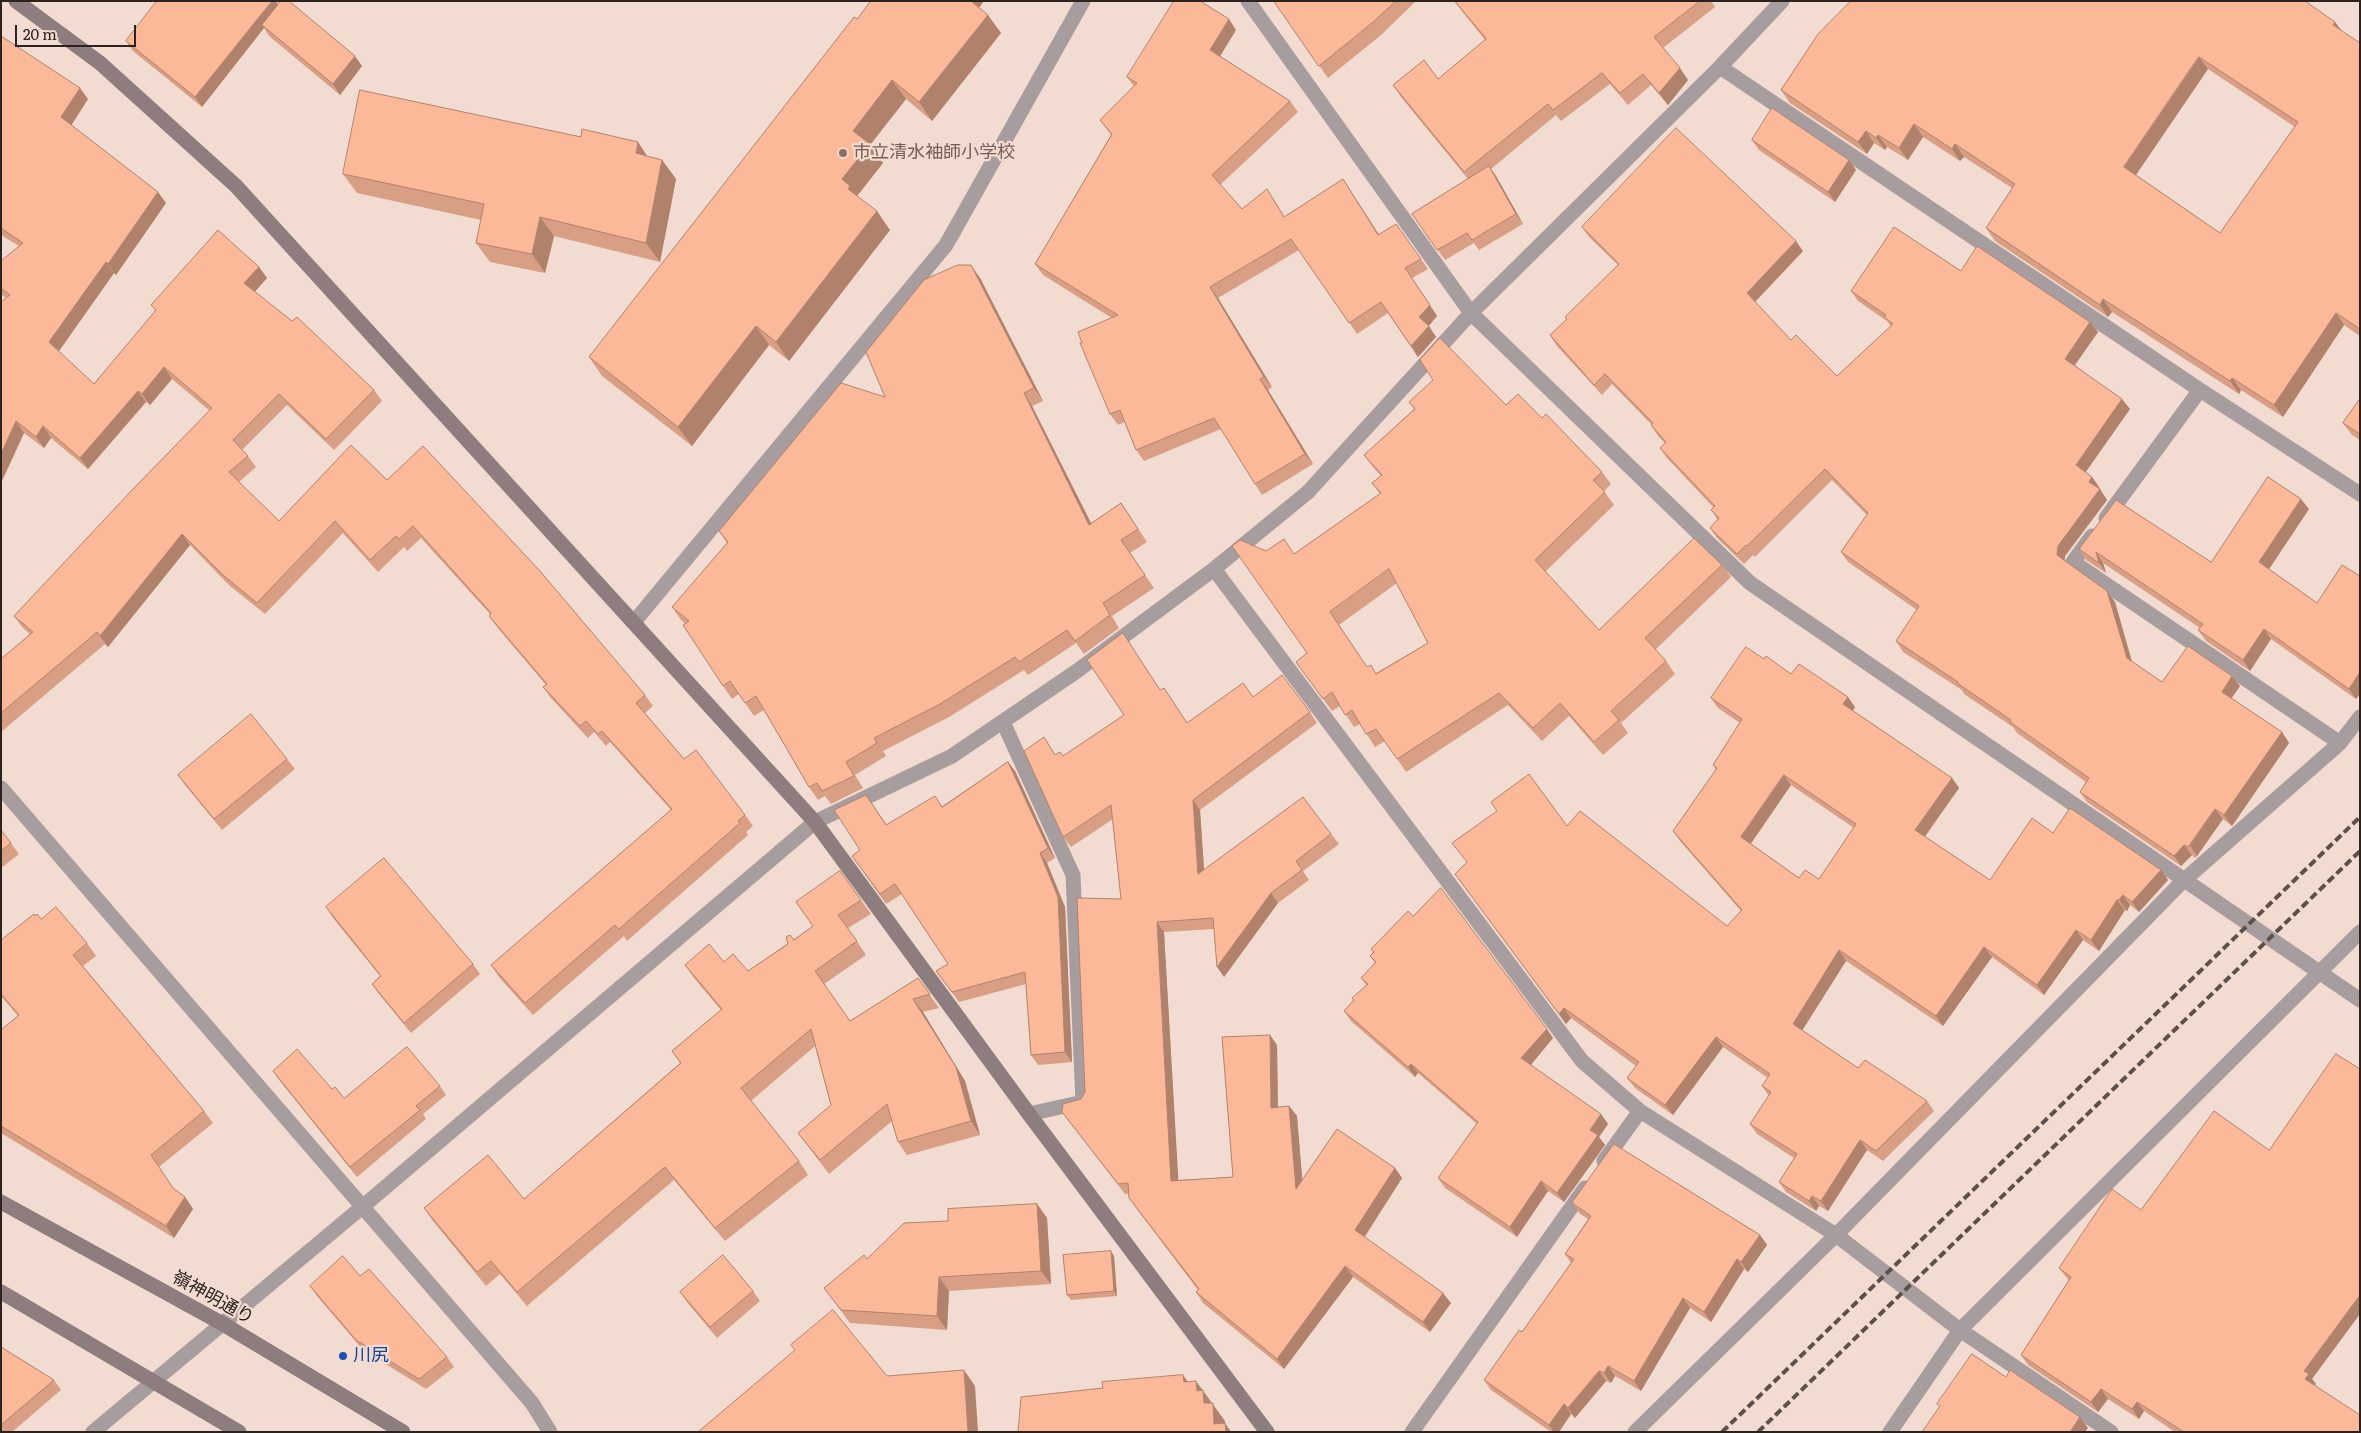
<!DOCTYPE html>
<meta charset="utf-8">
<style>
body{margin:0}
#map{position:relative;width:2361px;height:1433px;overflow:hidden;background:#f2dbd0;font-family:Literata,serif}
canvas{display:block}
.frame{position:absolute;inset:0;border:2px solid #2c231f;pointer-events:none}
.scale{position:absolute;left:15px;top:25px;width:121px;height:22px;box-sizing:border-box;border:2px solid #2c231f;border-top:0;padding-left:6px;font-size:15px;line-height:18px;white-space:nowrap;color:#2c231f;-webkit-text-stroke:4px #f2dbd0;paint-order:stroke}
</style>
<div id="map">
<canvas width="2361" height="1433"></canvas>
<div class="frame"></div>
<div class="scale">20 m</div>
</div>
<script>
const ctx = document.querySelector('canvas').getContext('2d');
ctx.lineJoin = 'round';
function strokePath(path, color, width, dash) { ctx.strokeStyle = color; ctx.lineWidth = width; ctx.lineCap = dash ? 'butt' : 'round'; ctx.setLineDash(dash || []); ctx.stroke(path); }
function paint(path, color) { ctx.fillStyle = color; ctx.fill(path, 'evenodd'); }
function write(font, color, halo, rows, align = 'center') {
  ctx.font = font + ' Literata,"Noto Sans JP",serif'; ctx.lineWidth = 4.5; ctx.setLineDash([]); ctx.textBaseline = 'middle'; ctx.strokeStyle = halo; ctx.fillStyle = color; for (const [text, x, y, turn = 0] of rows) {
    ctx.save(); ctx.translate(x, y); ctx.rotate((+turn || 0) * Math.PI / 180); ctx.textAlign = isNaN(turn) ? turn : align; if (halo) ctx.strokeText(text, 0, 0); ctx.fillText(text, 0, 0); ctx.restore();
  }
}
const lane = new Path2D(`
 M1003,722L1073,875L1083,1102L1029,1114`);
const street = new Path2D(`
 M1248,1L1471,313L1750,583L2360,1000
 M1720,67L2200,390L2360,494
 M2106,518L2200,390
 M2092,536L2073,562L2340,743
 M1214,569L1582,1061L1640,1111L1836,1235L1960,1330L2111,1432
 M634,622L946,245L1083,1
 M1,788L532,1403L550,1432
 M1604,1161L1640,1111
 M93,1432L361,1208L815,822L952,756L1077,671L1214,569L1308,492L1471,313L1720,67L1782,1
 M1412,1432L1585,1188
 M1635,1432L1836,1235L2183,881L2340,743L2360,717
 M1890,1432L1960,1330L2360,932`);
const secondary = new Path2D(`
 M16,1L100,63L236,186L815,822L1029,1114L1267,1432
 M1,1202L223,1324L403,1432
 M1,1292L239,1432`);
const rail = new Path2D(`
 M1722,1432L2360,817
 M1758,1432L2360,851`);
const wall = new Path2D(`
 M984,1L979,8L1001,33L932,121L906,99L870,145L883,163L857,196L890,230L789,361L769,345L692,446L602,376L589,357L857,19Z
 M1274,1H1416L1381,35L1328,78Z
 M1454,1H1711L1715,7L1663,48L1688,80L1668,105L1651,85L1628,105L1610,84L1561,121L1556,115L1491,169L1496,176L1523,224L1479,250L1474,243L1445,260L1412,214L1468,179L1401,97L1393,85L1438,79L1485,40Z
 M278,5L362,66L340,95L269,36L264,28L202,107L133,51L126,41Z
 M1236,30L1220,56L1290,101L1298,112L1220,185L1242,209L1274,200L1284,217L1343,179L1379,234L1396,224L1428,269L1412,278L1437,316L1428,326L1436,337L1418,357L1388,313L1357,334L1299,250L1218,298L1272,387L1268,390L1313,464L1262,495L1255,484L1221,429L1144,461L1136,450L1125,422L1118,425L1110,414L1082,343L1112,318L1043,275L1035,264L1111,135L1100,120L1134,86L1127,77Z
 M2342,32L2360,43V336L2344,325L2283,417L2241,390L2239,394L2112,312L2108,317L1995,241L1986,228L2012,188L1964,157L1960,161L1923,137L1908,160L1887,147L1885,150L1874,143L1867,154L1790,103L1781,90ZM2208,69L2295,127L2220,233L2136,175Z
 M1,36L88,99L71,125L166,203L116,275L114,273L58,351L94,384L156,311L151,305L259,267L267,278L254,292L374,390L382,401L334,450L287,405L242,450L248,456L256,467L239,482L279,521L387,480L645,695L653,706L645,713L684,759L745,815L753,826L746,832L748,835L627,941L624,936L533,1015L499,977L491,965L671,810L610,742L606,746L594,732L588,738L551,698L543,687L546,685L497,627L489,616L490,614L421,538L407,551L404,547L378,572L343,533L265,614L230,586L190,545L108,647L105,644L1,732V659L30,634L22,627L14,616L210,411L172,379L150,405L146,402L88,469L51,438L44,448L24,433L1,482V302L6,298L1,294V261L19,246L1,235Z
 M1752,140L1849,160L1856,170L1835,202L1759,150Z
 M647,156L662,160L676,179L660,262L554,236L545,273L490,262L476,243L481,220L357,193L343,174Z
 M1582,227L1803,251L1755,302L1791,340L1837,376L1891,326L1887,321L1858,301L1851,291L1961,271L2090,322L2098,332L2075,365L2130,409L2085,472L2092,477L2099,487V488L2107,500L2065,556V561L2107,591L2115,602L2132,662L2162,682L2232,676L2240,686L2231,698L2282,732L2289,743L2232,826L2223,819L2197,856L2195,858L2192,855L2181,866L2087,802L2080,792L2086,782L2017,733L2013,727L1964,694L1962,690L1903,652L1896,641L1917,610L1848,562L1841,552L1867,515L1832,480L1755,557L1753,555L1744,564L1717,538L1710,528L1718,520L1711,510L1714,508L1667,458L1660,448L1665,443L1658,436L1651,425H1652L1612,384L1602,395L1557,346L1550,335L1567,320L1565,317L1618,265L1589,237Z
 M980,278L1043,401L1032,406L1091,523L1121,503L1147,542L1130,553L1154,588L1112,616L1119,628L1084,654L1076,643L1028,675L1024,670L949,717L883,751L886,756L855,775L863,788L831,804L825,796L818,800L809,787L764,710L754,716L739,694L732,699L723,686L686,624L681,620L672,607L727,543L719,531L885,397Z
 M2360,399V440L2352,435L2343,423Z
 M1409,402L1506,405L1542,418L1602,472L1611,484L1604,491L1614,505L1545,572L1599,630L1722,565L1731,577L1655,650L1666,661L1675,674L1621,723L1628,733L1603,755L1569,716L1542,741L1508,705L1406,772L1385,741L1375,747L1360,724L1354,727L1340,706L1332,711L1296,662L1307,653L1266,551L1294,554L1380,494L1372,483L1381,476L1373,467L1364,455L1414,409ZM1397,583L1428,643L1376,673L1367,667L1339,625Z
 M2309,509L2269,569L2317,603L2360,576V694L2356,699L2271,639L2250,671L2206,641L2198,630L2200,628L2103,563L2106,573L2086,560L2079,549L2211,562Z
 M1764,659L1855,707L1853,711L1952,778L1959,788L1925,837L1990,880L2053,833L2161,870L2168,880L2139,912L2130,905L2127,911L2125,910L2099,951L2083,940L2044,995L1992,957L1943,1026L1846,961L1802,1030L1858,1068L1927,1101L1934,1111L1883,1161L1867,1150L1828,1211L1819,1206L1816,1211L1786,1192L1779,1182L1794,1158L1757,1134L1750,1124L1769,1096L1762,1086L1768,1078L1723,1047L1673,1115L1635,1088L1627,1078L1636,1066L1571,1018L1566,1024L1455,874L1567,826L1727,926L1741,911L1680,841L1673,831L1716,770L1713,765L1740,723L1718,708L1711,698ZM1791,785L1854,828L1819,879L1799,878L1751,844Z
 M1161,690L1188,723L1253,697L1310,712L1317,723L1200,810L1204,869L1331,834L1339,844L1303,871L1309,880L1278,903L1224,977L1214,929L1164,932L1178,1180L1233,1177L1277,1045L1278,1107L1289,1106L1297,1116L1302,1180L1395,1168L1402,1178L1365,1237L1451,1303L1430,1332L1353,1277L1284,1369L1203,1303L1196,1292L1198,1290L1136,1208L1129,1198V1194H1125L1062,1112L1081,1099L1085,1092L1121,899L1113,819L1071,847L1063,837L1056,755L1063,756Z
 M287,759L295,769L222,830L185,785L178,775Z
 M1008,762L1015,771L1055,858L1047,863L1065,907L1072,1062L1038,1065L1031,1055L1026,984L959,1002L936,971L948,964L902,894L886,904L852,856L860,850L866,795L887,825L942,806Z
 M1,830L19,854L1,868Z
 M840,871L871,914L848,928L866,955L824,984L850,1021L918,978L939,1008L923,1012L965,1081L980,1135L907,1155L898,1142L892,1121L829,1174L798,1133L831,1105L815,1046L751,1101L799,1161L808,1175L725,1241L674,1180L527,1306L500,1274L486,1286L433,1221L424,1208L524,1199L680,1063L672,1051L721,1010L694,978L685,965L724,962L748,971L813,926Z
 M326,907L473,964L480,974L411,1033L379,994L372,984L380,976L333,918Z
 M41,919L87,943L96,956L83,966L204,1111L213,1123L159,1167L173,1188L185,1197L193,1209L174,1238L1,1133V1030L18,1016L1,996V940Z
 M1371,949L1553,1038L1531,1065L1608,1124L1599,1137L1605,1145L1564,1202L1548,1191L1517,1237L1445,1188L1438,1178L1477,1124L1418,1073L1415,1077L1351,1021L1344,1011L1366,985L1361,978L1375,963L1370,956L1373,952Z
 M273,1071L332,1089L344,1098L440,1086L446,1095L423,1114L426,1119L357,1177L279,1080Z
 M1572,1203L1760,1235L1767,1245L1748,1272L1744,1269L1711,1322L1690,1308L1641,1391L1615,1376L1611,1383L1606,1381L1575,1418L1571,1414L1559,1432H1551L1491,1390L1484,1380L1522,1332L1571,1263L1565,1254L1588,1219L1579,1213Z
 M1037,1204L1047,1218L1051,1284L949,1291L947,1330L850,1323L824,1288L867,1259L948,1221Z
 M1114,1256L1117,1296L1071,1300L1067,1295Z
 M2059,1268L2312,1379L2316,1384L2314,1386L2360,1432H2175L2144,1411L2139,1419L2108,1399L2098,1412L2028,1365L2021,1355L2069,1280L2066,1277Z
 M360,1276L447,1357L454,1367L426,1389L363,1350L317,1296L310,1286Z
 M753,1291L760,1301L717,1338L687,1302L680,1292Z
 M1,1347L54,1380L61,1390L12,1432H1Z`);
const shadedWall = new Path2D(`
 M272,1H276L280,8L262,25L264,28L202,107L195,97Z
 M967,1H984L975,13Z
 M988,15L1001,33L932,121L919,102Z
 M1229,19L1236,30L1217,61L1210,50Z
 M2335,22L2344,34L2333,25Z
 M355,56L362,66L340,95L333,84Z
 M2199,57L2208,69L2133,179L2124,167Z
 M1680,68L1688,80L1668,105L1659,93Z
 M892,80L906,99L870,145L883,163L857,196L862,208L842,179L853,131Z
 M80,88L88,99L69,129L61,117Z
 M1914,124L1923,137L1908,160L1899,148Z
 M1866,131L1874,143L1867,154L1858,142Z
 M1878,135L1887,147L1885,150L1876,138Z
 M638,142L651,162L636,153Z
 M1955,144L1964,157L1960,161L1952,149Z
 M662,160L676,179L660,262L646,243Z
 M1849,160L1856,170L1835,202L1828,192Z
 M1489,166L1496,176L1523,224L1516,214Z
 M158,192L166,203L116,275L108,264Z
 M877,211L890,230L789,361L776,342Z
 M540,217L554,236L545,273L532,254Z
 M1796,241L1803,251L1754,303L1747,293Z
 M106,262L114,273L57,354L49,342Z
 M971,265L980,278L1043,401L1034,388Z
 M259,267L267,278L252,295L244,283Z
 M1405,268L1437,316L1427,328L1419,317Z
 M1210,287L1218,298L1272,387L1264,377Z
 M2103,299L2112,312L2108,317L2100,305Z
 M2336,313L2344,325L2283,417L2274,405Z
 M2090,322L2098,332L2072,369L2065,359Z
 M756,326L769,345L692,446L678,427Z
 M1429,326L1436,337L1418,357L1411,346Z
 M164,367L172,379L150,405L142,394Z
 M2232,378L2241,390L2239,394L2230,381Z
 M1260,379L1268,390L1313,464L1305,454Z
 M138,391L146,402L88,469L80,458Z
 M1024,393L1032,406L1098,537L1089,525Z
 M2122,399L2130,409L2083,476L2076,465Z
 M16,421L24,433L2,481L1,480V454Z
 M43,426L51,438L44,448L36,437Z
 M2092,477L2099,487L2096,492L2089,482Z
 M2100,489L2107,500L2065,556L2064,566L2057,555L2058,546Z
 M2301,499L2309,509L2267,572L2259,562Z
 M182,534L190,545L108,647L100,636Z
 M2096,552L2103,563L2106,573L2099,563Z
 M2107,591L2115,602L2134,669L2127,658Z
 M2264,629L2271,639L2250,671L2243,660Z
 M2360,672V694L2356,699L2349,689Z
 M2232,676L2240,686L2229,702L2222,692Z
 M1848,697L1855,707L1850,714L1843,704Z
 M2282,732L2289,743L2232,826L2224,815Z
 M1008,762L1015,771L1055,858L1048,848Z
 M1784,775L1791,785L1748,847L1741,837Z
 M1952,778L1959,788L1922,840L1915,830Z
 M1193,800L1200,810L1205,884L1198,874Z
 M2215,809L2223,819L2197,856L2190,846Z
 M2184,845L2192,855L2181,866L2174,856Z
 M1040,853L1047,863L1065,907L1072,1062L1065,1052Z
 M2161,870L2168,880L2139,912L2132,902Z
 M1271,893L1278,903L1224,977L1217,967Z
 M2123,895L2130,905L2127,911L2119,900Z
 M2117,900L2125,910L2099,951L2091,940Z
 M1157,922L1164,932L1179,1191L1171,1181Z
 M2076,930L2083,940L2044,995L2037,985Z
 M1984,947L1992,957L1943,1026L1936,1016Z
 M1839,950L1846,961L1800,1034L1793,1024Z
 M913,999L923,1012L965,1081L980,1135L971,1121Z
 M1564,1008L1571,1018L1566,1024L1559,1014Z
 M1547,1029L1553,1038L1528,1068L1521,1058Z
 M1270,1035L1277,1045L1278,1118L1271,1108Z
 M1716,1037L1723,1047L1673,1115L1665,1105Z
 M1411,1064L1418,1073L1415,1077L1408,1067Z
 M1289,1106L1297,1116L1304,1199L1296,1189Z
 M1601,1114L1608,1124L1599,1137L1605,1145L1564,1202L1557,1193L1590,1130Z
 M1860,1140L1867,1150L1828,1211L1821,1201Z
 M1395,1168L1402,1178L1362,1240L1355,1230Z
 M1541,1181L1548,1191L1517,1237L1510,1227Z
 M1812,1196L1819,1206L1816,1211L1809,1201Z
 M185,1197L193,1209L174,1238L166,1226Z
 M1037,1204L1047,1218L1051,1284L1041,1271Z
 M1760,1235L1767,1245L1748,1272L1741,1262Z
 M1111,1251L1114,1256L1117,1296L1114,1291Z
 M1737,1259L1744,1269L1711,1322L1704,1312Z
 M1345,1266L1353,1277L1284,1369L1277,1359Z
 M939,1277L949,1291L947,1330L937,1316Z
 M1443,1293L1451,1303L1430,1332L1423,1322Z
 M2360,1295V1314L2312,1379L2316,1384L2312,1389L2305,1379L2304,1371Z
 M1683,1298L1690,1308L1641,1391L1634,1381Z
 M1608,1366L1615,1376L1611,1383L1604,1373Z
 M964,1370L975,1386L978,1432H968Z
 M1599,1371L1606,1381L1575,1418L1568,1408Z
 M1183,1375L1196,1393L1184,1382Z
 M1196,1381L1225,1421V1423L1231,1432H1226L1214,1424L1197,1391Z
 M2101,1389L2108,1399L2098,1412L2091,1402Z
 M2137,1402L2144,1411L2139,1419L2132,1409Z
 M1564,1404L1571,1414L1559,1432H1554L1549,1425Z
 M2080,1417L2088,1428L2085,1432H2070Z`);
const building = new Path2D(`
 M157,1H272L195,97L126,41Z
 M281,1H289L355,56L333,84L262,25Z
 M871,1H971L988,15L919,102L892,80L853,131L870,144L842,179L850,186L848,189L877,211L776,342L756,326L678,427L589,357L854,17L857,19Z
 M1174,1H1200L1229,19L1210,50L1290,101L1212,175L1242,209L1267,189L1284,217L1343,179L1378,235L1396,224L1421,259L1405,268L1430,305L1419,317L1429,326L1411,346L1381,302L1349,323L1291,239L1210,287L1264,377L1260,379L1305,454L1255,484L1214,418L1136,450L1120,410L1110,414L1080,343H1082L1078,332L1118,315L1035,264L1112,134L1100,120L1137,83L1127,77Z
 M1274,1H1396L1372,23L1319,66Z
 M1455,1H1700L1654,37L1680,68L1659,93L1643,74L1620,93L1602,73L1553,110L1548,104L1464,172L1393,85L1424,60L1438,79L1486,39Z
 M1851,1H2305L2335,22L2333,25L2360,43V329L2336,313L2274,405L2232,378L2230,381L2103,299L2100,305L1986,228L2015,184L1955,144L1952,149L1914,124L1899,148L1878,135L1876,138L1866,131L1858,142L1781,90L1818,34ZM2199,57L2298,122L2220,233L2124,167Z
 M1,36L80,88L61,117L158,192L108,264L106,262L49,342L94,384L156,310L151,305L218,230L259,267L244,283L292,321L297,317L374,390L326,439L279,394L233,440L248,456L229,472L279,521L351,445L387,480L423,446L540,571L645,695L636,703L684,759L696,750L745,815L738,821L740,823L619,929L615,925L525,1003L491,965L672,809L602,731L598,734L586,721L580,726L543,687L547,684L489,616L491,613L413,526L399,539L396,536L370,560L335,521L257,603L222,574L182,534L100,636L97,632L1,713V659L33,632L14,616L133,489L212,408L164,367L142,394L138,391L80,458L43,426L36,437L16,421L1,454V302L10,295L1,288V261L23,243L1,228Z
 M360,90L581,137L582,129L638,142L636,153L662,160L646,243L540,217L532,254L476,243L484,204L343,174Z
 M1772,108L1849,160L1828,192L1752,140Z
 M1676,128L1796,241L1747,293L1791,340L1796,335L1837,376L1893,324L1884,317L1886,315L1851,291L1894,227L1961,271L1977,246L2090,322L2065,359L2122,399L2076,465L2092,477L2089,482L2100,489L2058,546L2057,555L2107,591L2127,658L2162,682L2188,646L2232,676L2222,692L2282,732L2224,815L2215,809L2188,847L2184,845L2174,856L2080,792L2089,778L2010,722L2011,720L1957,683L1958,682L1896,641L1919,606L1841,552L1868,513L1825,469L1747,546L1746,545L1737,554L1710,528L1719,518L1711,510L1715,506L1660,448L1666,442L1651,425L1653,423L1605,374L1594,385L1550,335L1567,319L1565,317L1619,264L1582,227Z
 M1489,166L1516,214L1472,240L1467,233L1437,250L1412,214Z
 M958,265H971L1034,388L1024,393L1089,525L1121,503L1138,529L1121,540L1145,575L1103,603L1110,615L1075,641L1067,630L1019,662L1015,657L940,704L874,738L877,743L846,762L854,776L822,791L817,783L809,787L756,696L745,703L730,681L723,686L683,625L689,621L672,607L728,542L719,531L841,383L885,397L866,352L924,280Z
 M1440,338L1506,405L1518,394L1542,418L1546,414L1602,472L1593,480L1605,492L1535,560L1599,630L1694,538L1722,565L1645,638L1666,661L1611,711L1619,720L1594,742L1560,703L1533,728L1499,693L1397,759L1376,729L1366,734L1352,710L1345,715L1332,692L1323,699L1296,662L1307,653L1232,546L1240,540L1266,551L1284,539L1294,554L1381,493L1372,483L1382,475L1364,455L1415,409L1409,402L1433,380L1420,360ZM1389,569L1428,643L1376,674L1371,665L1367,667L1330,612Z
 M2360,399V434L2343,423Z
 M2268,477L2301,499L2259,562L2317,603L2342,565L2360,576V672L2349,689L2264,629L2243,660L2198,630L2203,624L2096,552L2099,563L2079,549L2116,500L2211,562Z
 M1123,633L1160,690L1164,688L1187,723L1243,683L1253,697L1282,675L1310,712L1193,800L1198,874L1303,797L1331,834L1296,861L1302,870L1271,893L1217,967L1213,918L1157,922L1171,1181L1233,1177L1222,1037L1270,1035L1271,1108L1289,1106L1296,1189L1337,1129L1395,1168L1355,1230L1443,1293L1423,1322L1345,1266L1277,1359L1196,1292L1199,1289L1129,1198L1128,1183L1118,1184L1062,1112L1063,1104L1081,1099L1085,1092L1077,898L1121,899L1111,805L1063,837L1024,751L1044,737L1055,755L1060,752L1063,756L1124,715L1087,660Z
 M1746,647L1764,659L1766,656L1791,674L1799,664L1848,697L1843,704L1952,778L1915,830L1990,880L2032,818L2053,833L2070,808L2161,870L2132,902L2123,895L2119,900H2117L2091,940L2076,930L2037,985L1984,947L1936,1016L1839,950L1793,1024L1858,1068L1865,1060L1927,1101L1876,1151L1860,1140L1821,1201L1812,1196L1809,1201L1779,1182L1797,1154L1750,1124L1771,1092L1762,1086L1770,1074L1716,1037L1665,1105L1627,1078L1639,1062L1564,1008L1559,1014L1455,874L1467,862L1452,843L1497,811L1491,802L1529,774L1567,826L1580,811L1727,926L1742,910L1673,831L1717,768L1713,765L1742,719L1711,698ZM1784,775L1856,824L1819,879L1805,870L1799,878L1741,837Z
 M251,714L287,759L214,819L178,775Z
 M1008,762L1048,848L1040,853L1058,897L1065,1052L1031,1055L1025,972L952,992L936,971L948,964L895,884L880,894L852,856L860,850L834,810L866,795L886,825L935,796L942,807Z
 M1,830L11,843L1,851Z
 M384,858L473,964L404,1023L372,984L381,976L326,907Z
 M840,871L861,900L838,915L857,941L815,971L850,1021L918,978L930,994L913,999L956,1067L971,1121L898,1142L887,1104L820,1160L798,1133L831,1105L811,1029L741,1088L799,1161L715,1228L665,1167L517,1292L491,1261L477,1272L424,1208L488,1155L524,1199L681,1063L672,1051L722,1009L685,965L709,944L724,962L733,954L748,971L788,944L786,937L790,935L794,940L813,926L796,902Z
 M1441,888L1547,1029L1521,1058L1601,1114L1590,1130L1598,1135L1557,1193L1541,1181L1510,1227L1438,1178L1478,1122L1411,1064L1408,1067L1344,1011L1354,1000L1352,998L1368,984L1361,978L1376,962L1370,956L1374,952L1371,949L1408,911L1413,916Z
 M56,907L87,943L73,955L204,1111L151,1155L173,1188L185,1197L166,1226L1,1126V1030L19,1015L1,994V940L34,914L35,916L37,914L41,919Z
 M407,1047L440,1086L416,1106L420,1110L350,1167L273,1071L297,1049L332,1089L335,1087L344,1098Z
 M2336,1054L2360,1069V1295L2304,1371L2309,1374L2305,1379L2360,1415V1432H2184L2137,1402L2132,1409L2101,1389L2091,1402L2021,1355L2071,1277L2059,1268L2112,1189L2141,1210L2214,1111L2269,1150Z
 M1614,1144L1760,1235L1741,1262L1737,1259L1704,1312L1683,1298L1634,1381L1608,1366L1604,1373L1599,1371L1568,1408L1564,1404L1549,1425L1484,1380L1519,1330L1522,1332L1574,1259L1565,1254L1591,1216L1572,1203Z
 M1037,1204L1041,1271L939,1277L937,1316L841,1310L824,1288L864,1255L867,1259L904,1223L948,1221V1209Z
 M1111,1251L1114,1291L1067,1295L1063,1255Z
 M723,1255L753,1291L710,1327L680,1292Z
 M343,1256L360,1276L369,1269L447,1357L419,1379L356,1340L310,1286Z
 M833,1310L887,1376L964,1370L968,1432H698L795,1350L791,1345Z
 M1,1347L54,1380L1,1425Z
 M1972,1354L2006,1377L2010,1370L2080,1417L2070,1432H1922L1940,1406L1937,1404Z
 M1183,1375L1184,1382L1196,1381L1197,1391L1203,1390L1204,1403H1213L1214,1424L1225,1423L1226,1432H1018L1021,1397L1103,1388L1102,1382Z`);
const markers = [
 [843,153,5,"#8d6e63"],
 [343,1356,5,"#1a4fb4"]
];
const educationNames = [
 ["市立清水袖師小学校",853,153]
];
const streetNames = [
 ["嶺神明通り",213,1298,29]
];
const transitNames = [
 ["川尻",353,1356]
];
strokePath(lane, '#a89d9e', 15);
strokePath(street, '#a89d9e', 15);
strokePath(secondary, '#8d7d7e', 15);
strokePath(rail, '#5d504a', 4, [8, 4]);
paint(wall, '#d99f84');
paint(shadedWall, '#b0826c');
paint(building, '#fcb99a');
strokePath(building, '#b0826c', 1);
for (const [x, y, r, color] of markers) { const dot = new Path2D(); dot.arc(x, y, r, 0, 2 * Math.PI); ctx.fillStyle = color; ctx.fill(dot); strokePath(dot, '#f2dbd0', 2); }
write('18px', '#785e54', '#f2dbd0', educationNames, 'left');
write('18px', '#2c231f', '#f2dbd0', streetNames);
write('18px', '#164399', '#f2dbd0', transitNames, 'left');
</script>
